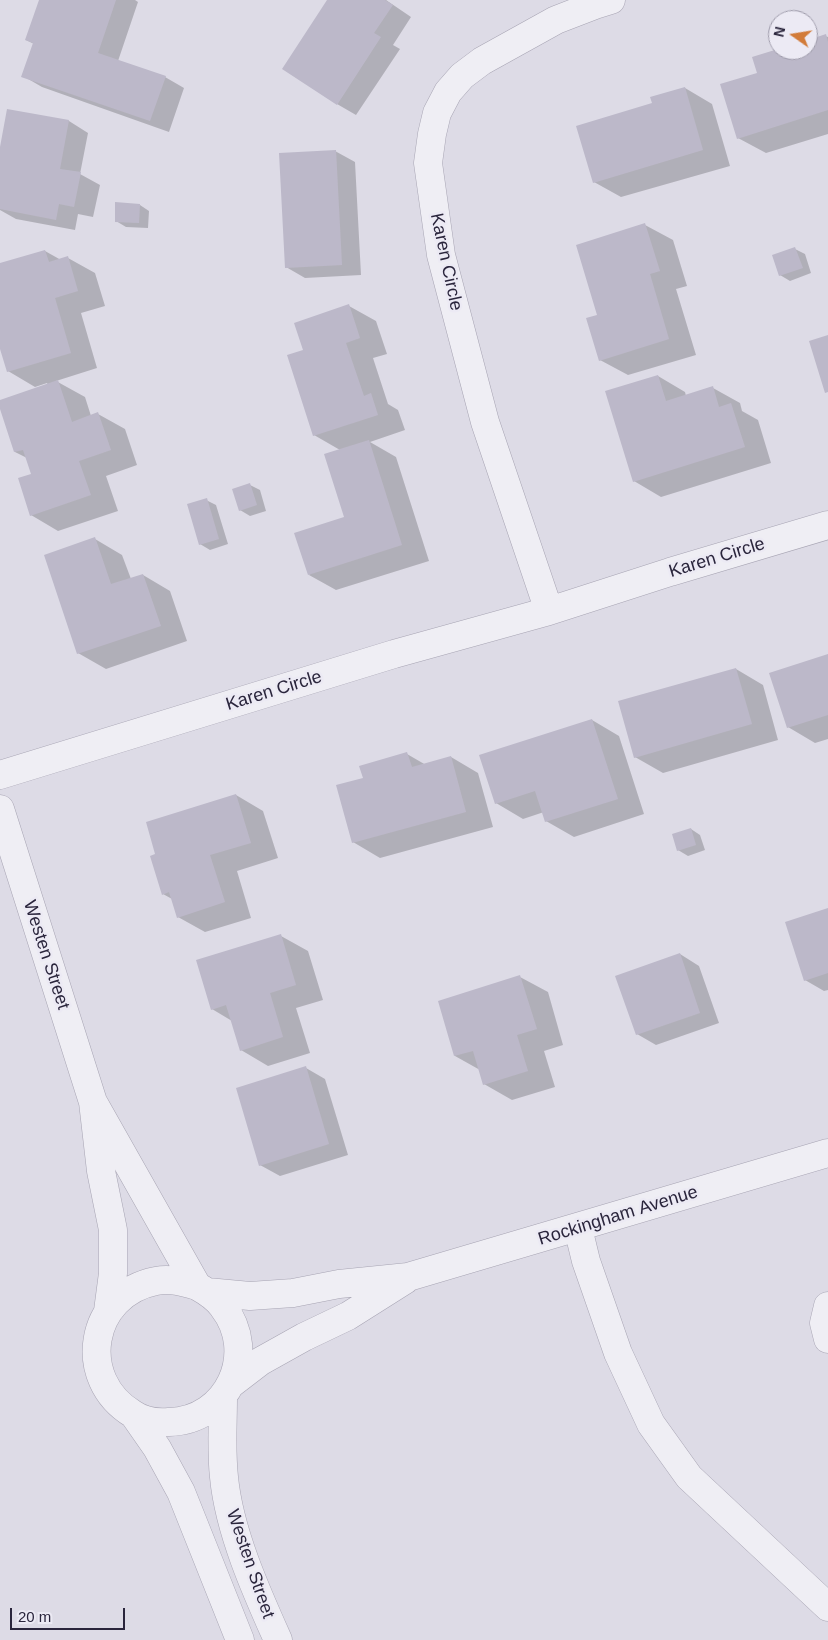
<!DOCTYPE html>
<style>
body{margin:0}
#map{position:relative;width:828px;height:1640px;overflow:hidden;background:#dddbe6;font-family:Arial,sans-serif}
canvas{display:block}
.north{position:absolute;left:768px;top:10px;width:50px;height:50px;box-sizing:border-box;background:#eceaf4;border:1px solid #9e9baa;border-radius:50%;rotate:283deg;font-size:14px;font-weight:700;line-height:20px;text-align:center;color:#2a253c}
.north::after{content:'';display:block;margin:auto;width:18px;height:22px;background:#d27b39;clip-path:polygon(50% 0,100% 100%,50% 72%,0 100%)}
.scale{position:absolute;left:10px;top:1608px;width:115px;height:22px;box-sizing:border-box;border:2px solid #2a253c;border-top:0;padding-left:6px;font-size:15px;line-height:18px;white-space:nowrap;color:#2a253c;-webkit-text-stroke:4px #eceaf4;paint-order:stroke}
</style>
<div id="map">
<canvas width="828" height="1640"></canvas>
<div class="north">N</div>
<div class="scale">20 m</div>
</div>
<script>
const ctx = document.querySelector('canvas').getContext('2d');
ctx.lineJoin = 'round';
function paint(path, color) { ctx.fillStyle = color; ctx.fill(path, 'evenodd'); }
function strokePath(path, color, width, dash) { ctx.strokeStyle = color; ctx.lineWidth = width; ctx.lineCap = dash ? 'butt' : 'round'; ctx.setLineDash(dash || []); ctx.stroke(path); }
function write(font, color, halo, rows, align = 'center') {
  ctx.font = font + ' Arial,sans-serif'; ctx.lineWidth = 5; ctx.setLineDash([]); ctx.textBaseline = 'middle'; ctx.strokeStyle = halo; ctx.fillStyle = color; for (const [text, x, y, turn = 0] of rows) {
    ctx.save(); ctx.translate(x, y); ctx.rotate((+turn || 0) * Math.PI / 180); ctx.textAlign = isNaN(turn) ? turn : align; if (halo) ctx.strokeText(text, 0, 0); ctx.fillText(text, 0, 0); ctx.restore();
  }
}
const shadow = new Path2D(`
 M40,0H135L138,2L118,61L165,77L184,88L169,132L42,87L23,76L34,44L26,40Z
 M329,0H386L411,17L393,45L400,49L356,115L337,104Z
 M825,36L828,37V134L766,153L738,138L808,50V41Z
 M685,88L712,104L730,166L621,197L594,182L654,104Z
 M8,110L69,121L88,133L80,174L100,185L93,217L78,214L75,230L16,219L0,210V153Z
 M335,151L355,162L361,275L305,278L286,267Z
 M140,205L149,211L148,228L126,227L116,221Z
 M645,225L673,240L687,286L676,289L696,355L628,375L600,360L599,316Z
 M795,249L805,254L811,273L790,281L780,275Z
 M45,251L61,260L68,258L95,273L105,306L81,313L97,368L56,381L85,397L91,416L98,414L125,429L137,465L106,476L118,511L58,531L31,515L32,474L27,458L15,452L0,405V402L48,385L47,383L35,387L8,371L0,345V265Z
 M349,306L376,321L387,354L373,358L388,404L398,410L405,430L370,442L396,457L429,561L336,590L309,575L345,518L340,450L314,435L304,351Z
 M658,376L685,392L686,396L713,388L740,403L742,411L758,420L771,463L661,497L634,481Z
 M250,485L260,490L266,511L250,516L240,510Z
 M206,500L216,505L228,544L210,550L200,544Z
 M95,539L122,555L131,579L143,575L170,591L187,641L106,669L78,653Z
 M828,656V739L815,743L788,727Z
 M736,669L763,685L778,740L663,773L635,757Z
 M592,720L619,736L644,814L574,837L546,821L544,812L523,819L496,803Z
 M407,754L426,765L451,757L478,773L493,827L380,858L353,842Z
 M236,795L263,811L278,858L237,871L251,918L205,932L178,917L172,899L163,894L157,854Z
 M691,829L700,835L705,850L688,856L678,850Z
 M828,910V990L824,991L805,980Z
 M281,936L308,951L323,1000L296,1008L310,1053L268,1066L241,1050L232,1021L212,1009Z
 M680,954L699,966L719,1023L656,1045L637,1034Z
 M520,977L548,992L563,1045L544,1051L555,1087L512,1100L484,1084L480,1070L455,1056L439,1002Z
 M306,1068L325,1079L348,1155L280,1176L260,1165Z`);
const building = new Path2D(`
 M39,0H116L98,53L166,76L150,121L21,77L33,43L25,40Z
 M327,0H385L393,5L374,33L381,37L337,105L282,69Z
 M826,34L828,42V110L737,139L720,84L757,73L752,57L778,49L808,50V40Z
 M685,87L703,150L593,183L576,126L652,103L650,97Z
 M7,109L69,120L60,169L81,172L74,207L59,204L56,220L0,209V147Z
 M336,150L342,265L285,268L279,153Z
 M115,202L140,204L139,223L115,222Z
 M645,223L660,271L650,274L669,339L599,361L586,318L597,315L576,245Z
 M795,247L803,268L779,276L772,255Z
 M45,250L49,262L68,256L78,291L55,298L71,353L7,372L0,349V263Z
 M349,304L360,338L346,343L364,396L371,393L378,415L313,436L287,355L303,350L294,323Z
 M828,335V392L825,393L809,341Z
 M658,375L666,401L713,386L719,407L731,403L745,447L633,482L605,391Z
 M58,380L72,422L98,412L111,450L79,461L91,495L30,516L18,478L31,474L23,450L14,452L0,409V400Z
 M369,440L402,545L308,575L294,533L344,517L324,454Z
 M250,483L257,505L239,511L232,489Z
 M207,498L219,539L199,545L187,504Z
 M95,537L111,584L143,574L161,626L77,654L44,555Z
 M828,654V715L787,728L769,673Z
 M736,668L752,724L634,758L618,701Z
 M592,719L618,799L545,822L535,791L495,804L479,755Z
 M407,752L412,767L451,756L466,812L352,843L336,785L363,778L359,766Z
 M236,794L251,843L210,855L225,902L177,918L169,892L162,895L150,856L155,854L146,822Z
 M691,828L696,845L677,851L672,834Z
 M828,908V973L804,981L785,922Z
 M281,934L296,985L270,993L283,1037L240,1051L226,1005L211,1010L196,960Z
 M680,953L700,1013L636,1035L615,976Z
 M520,975L537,1029L517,1035L528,1071L483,1085L473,1051L454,1056L438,1001Z
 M306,1066L329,1144L259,1166L236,1088Z`);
const minor = new Path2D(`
 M549,611L485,422L441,255L428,163L432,134L437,113L448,92L462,76L482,61L556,20L595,5L611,0
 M0,775L394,654L549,611L670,572L828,525
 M0,809L93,1102L101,1171L113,1230V1273L108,1311
 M93,1102L197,1286C206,1291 217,1298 223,1307C259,1353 228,1421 169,1422C157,1423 143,1421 133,1414C75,1379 89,1294 156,1281C170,1278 184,1282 197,1286
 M578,1228L586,1261L618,1353L651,1424L689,1477L828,1607
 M207,1292L250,1296L293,1293L339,1284L408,1277L828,1153
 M828,1306L824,1323L828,1339
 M231,1384L261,1361L304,1337L348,1316L405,1280
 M223,1397C223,1424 221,1451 224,1477C229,1531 256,1591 278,1640
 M134,1415L157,1448L181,1492L240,1640`);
const streetNames = [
 ["Karen Circle",446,262,78],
 ["Karen Circle",717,558,-17],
 ["Karen Circle",274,691,-17],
 ["Westen Street",46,955,72],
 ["Rockingham Avenue",618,1216,-17],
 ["Westen Street",250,1564,71]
];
paint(shadow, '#0003');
paint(building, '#bcb8c9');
strokePath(minor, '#a7a4b3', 29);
strokePath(minor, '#efeef4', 28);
write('18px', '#2a253c', '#eceaf4', streetNames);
</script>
